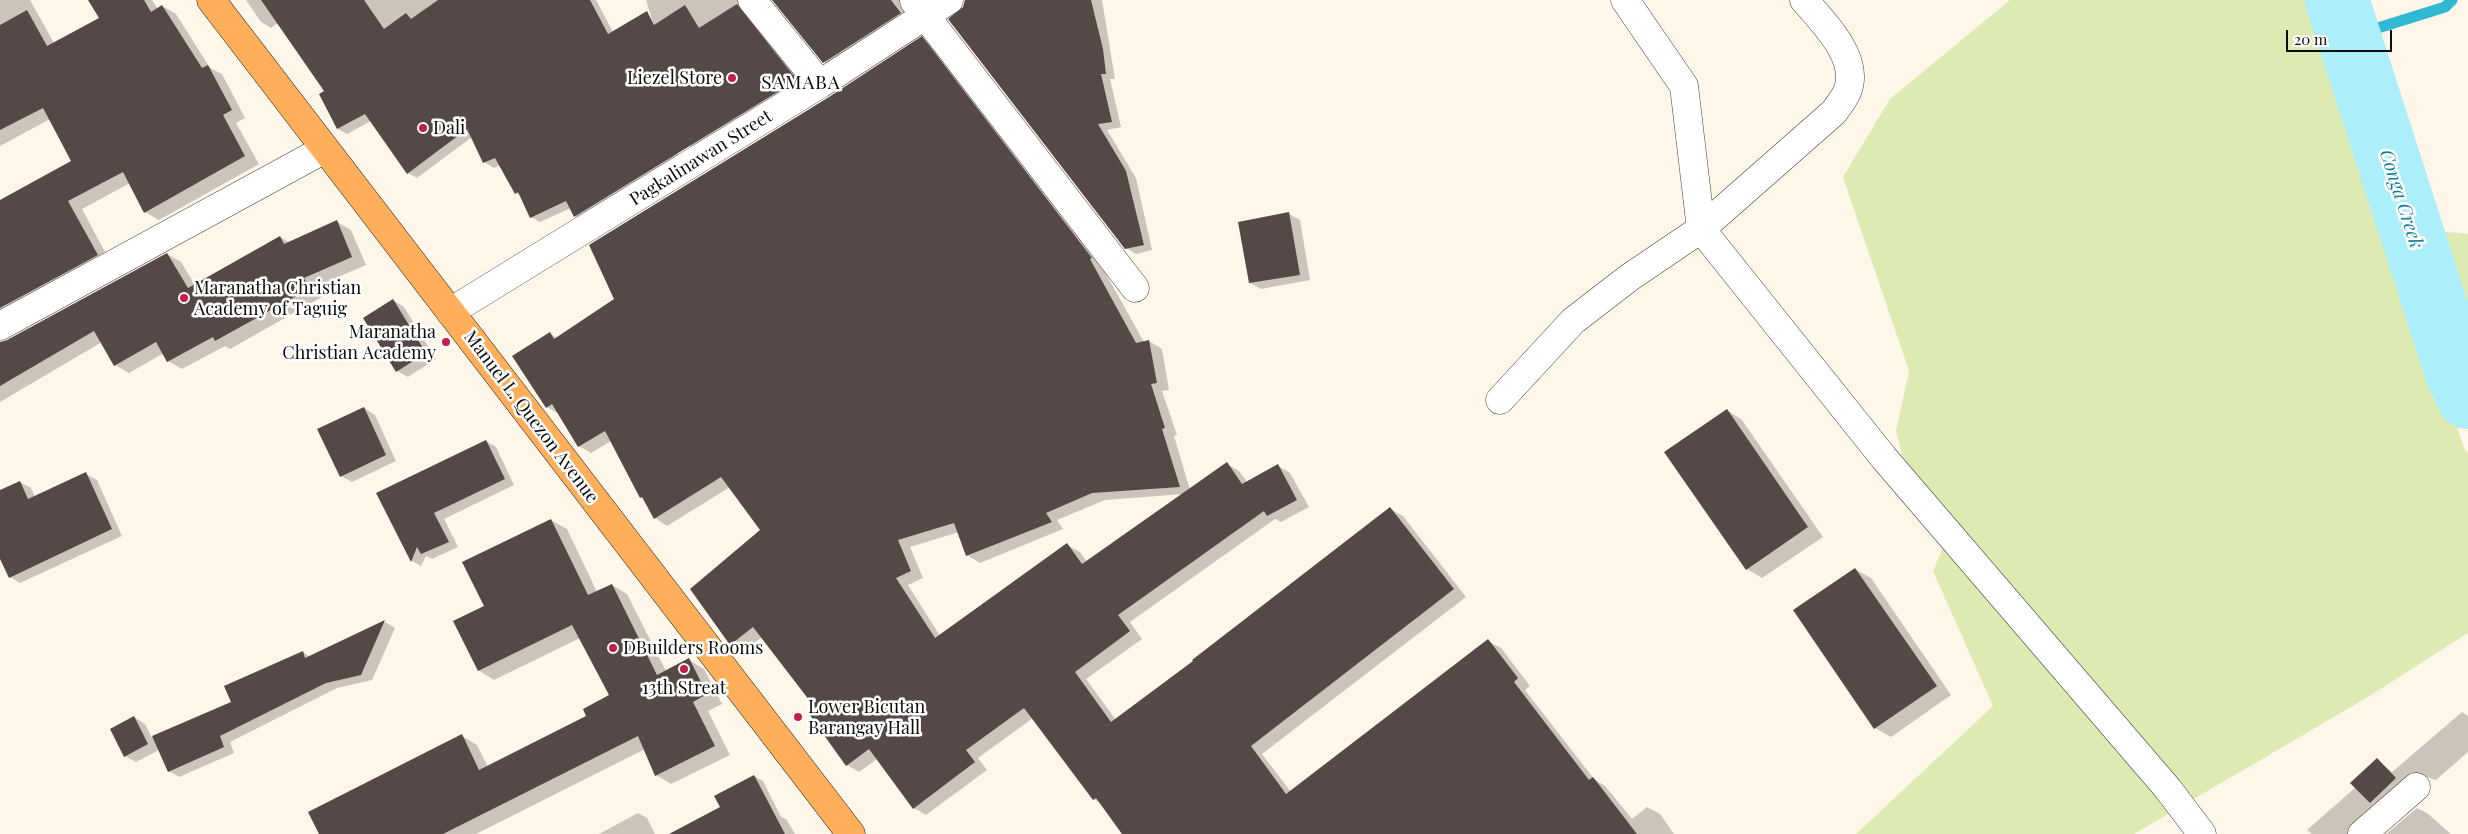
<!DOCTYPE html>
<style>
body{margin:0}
#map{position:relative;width:2468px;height:834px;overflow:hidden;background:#fff6ea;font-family:"Playfair Display",serif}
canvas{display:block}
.scale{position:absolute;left:2286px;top:30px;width:106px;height:22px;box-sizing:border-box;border:2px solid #0c0c0c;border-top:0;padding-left:6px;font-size:15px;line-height:18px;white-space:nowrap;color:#0c0c0c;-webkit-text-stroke:4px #fff;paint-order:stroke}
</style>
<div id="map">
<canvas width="2468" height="834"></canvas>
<div class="scale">20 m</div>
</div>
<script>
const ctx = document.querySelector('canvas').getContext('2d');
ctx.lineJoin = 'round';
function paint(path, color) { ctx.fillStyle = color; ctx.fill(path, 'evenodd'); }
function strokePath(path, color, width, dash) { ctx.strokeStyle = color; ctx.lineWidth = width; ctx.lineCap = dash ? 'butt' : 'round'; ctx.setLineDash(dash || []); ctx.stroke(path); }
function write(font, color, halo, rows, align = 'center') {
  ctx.font = font + ' "Playfair Display",serif'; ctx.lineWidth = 5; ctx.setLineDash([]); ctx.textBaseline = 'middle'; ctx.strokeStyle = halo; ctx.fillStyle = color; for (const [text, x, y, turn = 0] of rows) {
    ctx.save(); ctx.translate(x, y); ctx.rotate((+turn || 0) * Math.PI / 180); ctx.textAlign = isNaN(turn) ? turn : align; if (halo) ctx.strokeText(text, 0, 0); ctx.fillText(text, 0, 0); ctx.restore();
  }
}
const green = new Path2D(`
 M2010,0H2319L2464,448L2468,453V633L2368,697L2134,834H1856L1993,706L1933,571L1948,536L1918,518L1896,431L1909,371L1843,177L1890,99Z
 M2426,230L2468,234V359Z`);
const shadow = new Path2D(`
 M0,0H30L54,43L100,18L90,0H152L158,9L162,6L176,14L210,68L222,74L245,118L236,123L259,164L159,220L145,212L130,183L82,209L111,263L0,328V201L73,162L50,119L0,146Z
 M246,0H596L682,162L585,222L575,216L571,208L540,222L531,217L521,196L516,193L500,165L494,168L484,162L472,137L417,178L408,173L371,121L347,134L338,129L320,94L326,92L278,23L271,28L261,22Z
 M646,0H747L805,86L699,151L690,146Z
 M774,0H909L911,17L834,68L824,62Z
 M966,0H1102L1115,79H1110L1121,127L1107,130L1136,178L1152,250L1136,254L1126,248L964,8Z
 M922,38L934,45L1101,265L1144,342L1149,341L1162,349L1169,390L1162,391L1177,435L1174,436L1190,490L1227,464L1239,471L1248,483L1278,466L1290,473L1309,507L1281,522L1275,519L1130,622L1142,639L1086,679L1116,720L1195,662L1390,509L1403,516L1466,597L1262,754L1291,792L1488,641L1501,648L1530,686L1525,690L1594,779L1605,786L1632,819L1647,807L1660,814L1674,834H1124L1101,804L1094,799L1033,718L978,758L987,770L926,815L914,808L877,759L859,772L847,765L818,709L762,637L743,651L730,644L762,530L730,487L667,526L655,518L645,500L641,497L611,441L591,453L579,446L559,414L547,407L550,334L558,338L616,299L829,98ZM1184,494L1087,562L1080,552L1067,545L940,636L908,585L923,578L910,547L959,532L967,555L980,563L1063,529L1057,520L1105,500Z
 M1289,214L1300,220L1310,280L1261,289L1250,283Z
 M337,222L351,230L366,265L317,286L322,297L230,349L225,346L182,369L168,361L164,353L129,373L115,365L102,342L0,402V342L8,341L167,254L181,262L195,285L280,237L290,243Z
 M393,300L404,307L436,359L408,377L397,371Z
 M364,408L375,415L396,461L352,482L341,476Z
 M1727,410L1742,420L1823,537L1762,578L1747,569Z
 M486,441L496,447L514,485L444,519L458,547L432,559L426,556L421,566L412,561L378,493Z
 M86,474L97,480L122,536L20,583L10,577L0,556V492L20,482L31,488L35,497Z
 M551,520L567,529L597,592L612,585L627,594L666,671L689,660L704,669L722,704L708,711L730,755L671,784L656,775L645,749L476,834H320L462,736L477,745L488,767L588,717L611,696L580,638L494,680L478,670L486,607Z
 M1855,569L1871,578L1951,695L1891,737L1875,728Z
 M385,622L395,628L372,680L337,688L230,742L234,753L179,777L169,771L159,750L136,762L125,756L134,717L145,724L152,738L233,703L303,652L310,657Z
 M2462,712L2468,716V752L2436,780L2423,776L2356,834H2312L2307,830L2356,787L2377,760L2392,772Z
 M754,776L763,781L781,817L786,819L795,834H671L721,808Z
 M2417,808L2427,813L2451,834H2386Z
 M638,813L647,818L655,834H599Z`);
const stream = new Path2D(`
 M2349,37L2445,7L2452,0`);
const river = new Path2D(`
 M2337,0L2457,373L2468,397`);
const building = new Path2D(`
 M88,0H144L151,12L162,5L202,68L208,65L232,110L223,115L245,156L144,213L123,172L68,201L98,255L0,308V200L71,161L43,108L0,130V25L27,10L47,46L99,18Z
 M261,0H364L384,29L406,13L411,19L438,0H590L608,34L647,11L654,25L685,5L699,28L737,4L797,80L574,217L566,201L530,218L518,192L515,194L495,158L483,163L467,129L407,174L365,114L337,129L319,94L324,91Z
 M772,0H891L901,13L823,63Z
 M965,0H1091L1103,49L1106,74H1101L1112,122L1098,124L1126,171L1144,245L1125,249L948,19L963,7Z
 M922,36L1092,258L1090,259L1136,343L1149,340L1157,383L1151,384L1165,428L1162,429L1180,487L1092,493L1046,513L1052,522L966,556L954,523L898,540L911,571L896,578L935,638L1067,543L1082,564L1227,462L1242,484L1278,464L1297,500L1267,516L1264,511L1118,615L1130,631L1075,672L1111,722L1193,661L1192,660L1390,507L1454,589L1251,746L1286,794L1488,639L1518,678L1514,682L1589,780L1593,777L1637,834H1122L1096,798L1093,800L1024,708L966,750L975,762L913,809L869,749L846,766L809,714L816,709L753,627L730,645L690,589L760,530L721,477L654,519L642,497L640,498L605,431L578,447L552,404L546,408L512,356L550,332L554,339L614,299L589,245L829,97Z
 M1289,212L1300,275L1249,283L1238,222Z
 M337,220L352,257L304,278L309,289L215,341L213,337L167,362L156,342L114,366L94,331L0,386V342L7,340L167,253L188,288L280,236L284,244Z
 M393,299L426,353L396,372L363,318Z
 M364,407L386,455L340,477L317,429Z
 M1727,409L1808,527L1746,570L1664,452Z
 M486,440L505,479L434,513L449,542L421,554L417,547L411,562L376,493Z
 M86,472L112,529L9,578L0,559V490L20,481L28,499Z
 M551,519L588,595L612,584L657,675L689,658L707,694L693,702L715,746L655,776L638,736L443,834H319L308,812L462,734L479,770L586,716L583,709L609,695L572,625L478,671L453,621L484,606L462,562Z
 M1855,568L1937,686L1874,729L1793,610Z
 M385,620L361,675L326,683L220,736L224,747L168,772L152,736L231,702L224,686L303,651L305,658Z
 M134,716L148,744L124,757L110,729Z
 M2377,758L2396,778L2370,803L2350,783Z
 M754,775L785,834H669L720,807L714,796Z`);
const minor = new Path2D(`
 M752,0L820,84
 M1625,0L1684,86L1701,229L1884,458L2168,789L2202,834
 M914,1L1135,288
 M450,312L820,84L949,0
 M0,326L325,149
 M1500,400L1573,321L1630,277L1701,229L1834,112C1838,106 1844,99 1847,92C1861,59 1824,23 1804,0
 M2362,834L2416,787`);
const major = new Path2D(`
 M211,0L851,834`);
const markers = [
 [732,78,5,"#c11e4d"],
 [423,128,5,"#c11e4d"],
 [184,298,5,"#c11e4d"],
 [446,342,5,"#c11e4d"],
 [613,648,5,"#c11e4d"],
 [684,669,5,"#c11e4d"],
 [798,717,5,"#c11e4d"]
];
const poiNames = [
 ["Liezel Store",722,78,"right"],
 ["Dali",433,128],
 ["Maranatha Christian",194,288],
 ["Academy of Taguig",194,309],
 ["Maranatha",436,332,"right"],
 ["Christian Academy",436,353,"right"],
 ["DBuilders Rooms",623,648],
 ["13th Streat",684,688,"center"],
 ["Lower Bicutan",808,707],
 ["Barangay Hall",808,728]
];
const streetNames = [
 ["Pagkalinawan Street",701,158,-32],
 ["Manuel L. Quezon Avenue",531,417,53]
];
const neighbourhoodNames = [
 ["SAMABA",801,83]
];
const waterNames = [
 ["Conga Creek",2401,199,72]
];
paint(green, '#ddebb2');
paint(shadow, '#0003');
strokePath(stream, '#30b9d3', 11);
strokePath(river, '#aceef9', 64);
paint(building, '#554947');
strokePath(minor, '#3f3f3f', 29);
strokePath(major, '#1d1d1d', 29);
strokePath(minor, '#fff', 28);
strokePath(major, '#ffaf5a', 28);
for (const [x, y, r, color] of markers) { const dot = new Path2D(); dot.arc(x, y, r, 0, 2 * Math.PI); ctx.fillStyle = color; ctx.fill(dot); strokePath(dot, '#fff', 2); }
write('18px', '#0c0c0c', '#fff', poiNames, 'left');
write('18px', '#0c0c0c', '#fff', streetNames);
ctx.letterSpacing = '1px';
write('19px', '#0c0c0c', '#fff', neighbourhoodNames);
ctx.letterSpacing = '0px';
write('italic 19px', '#107f9b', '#fff', waterNames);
</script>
